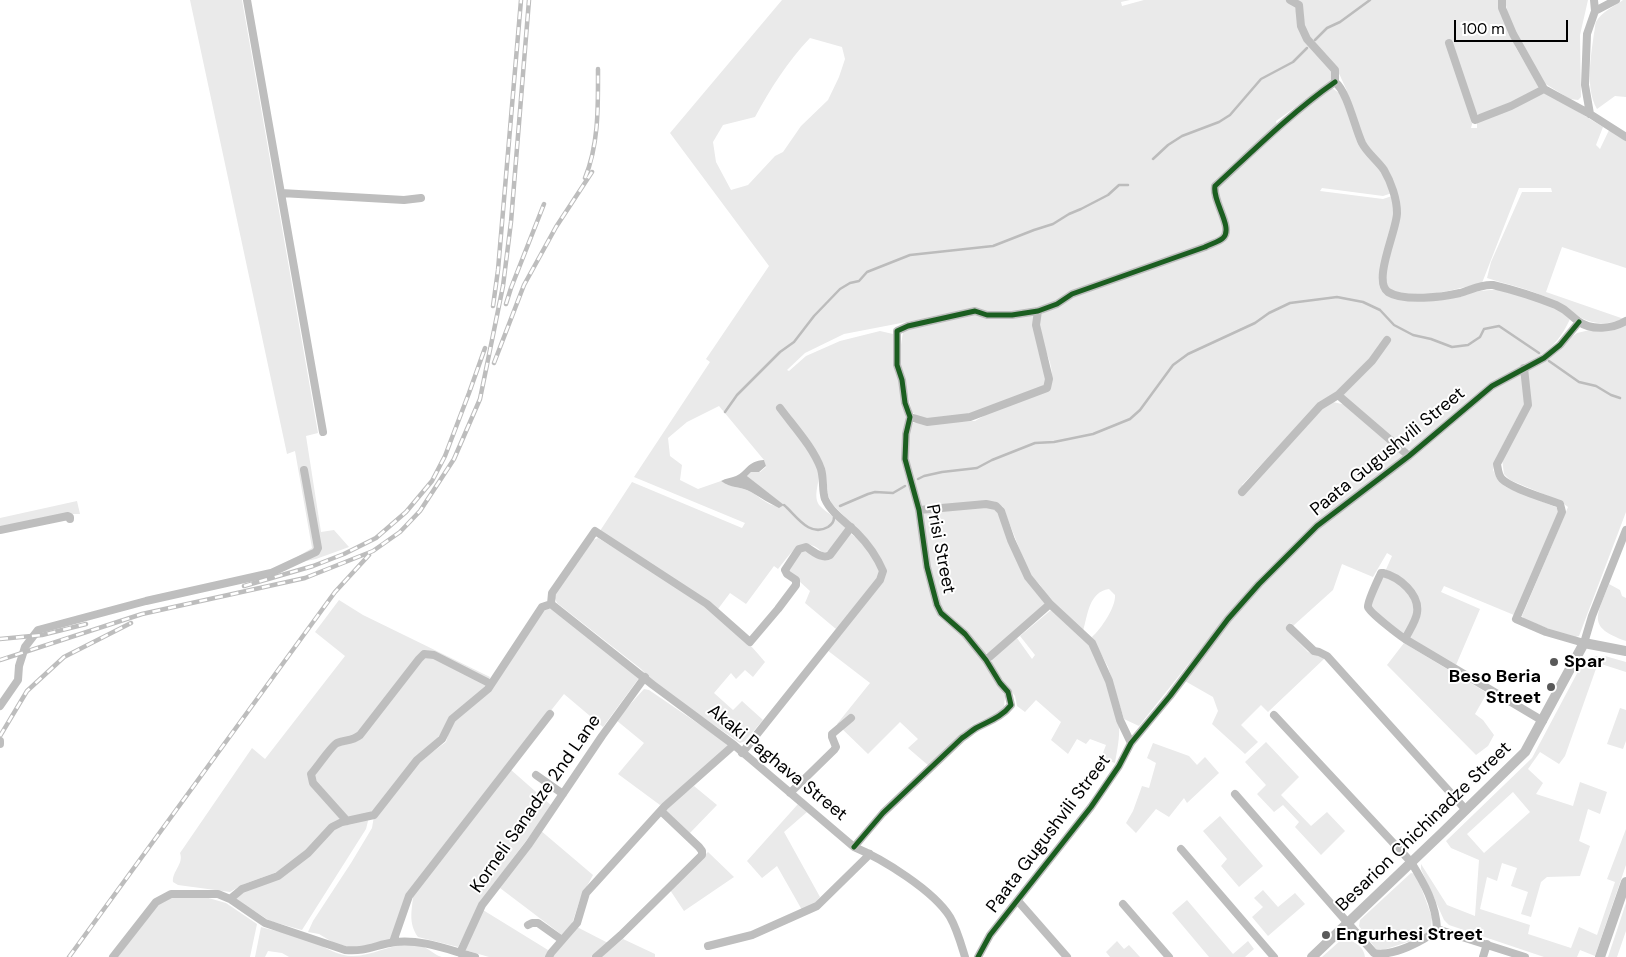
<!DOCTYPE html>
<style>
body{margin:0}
#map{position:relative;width:1626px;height:957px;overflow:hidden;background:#fff;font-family:"DM Sans",sans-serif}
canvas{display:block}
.scale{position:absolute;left:1454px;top:20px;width:114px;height:22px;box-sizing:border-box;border:2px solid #000;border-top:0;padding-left:6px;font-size:15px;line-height:18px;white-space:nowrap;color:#000;-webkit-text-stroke:4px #fff;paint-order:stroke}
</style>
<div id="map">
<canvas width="1626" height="957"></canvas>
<div class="scale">100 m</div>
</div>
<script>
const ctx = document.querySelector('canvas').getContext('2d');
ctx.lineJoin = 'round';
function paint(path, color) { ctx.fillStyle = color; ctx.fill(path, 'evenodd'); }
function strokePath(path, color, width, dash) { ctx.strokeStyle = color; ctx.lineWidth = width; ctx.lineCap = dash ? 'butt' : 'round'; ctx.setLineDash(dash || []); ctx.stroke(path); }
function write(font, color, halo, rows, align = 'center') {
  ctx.font = font + ' "DM Sans",sans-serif'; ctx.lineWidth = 4; ctx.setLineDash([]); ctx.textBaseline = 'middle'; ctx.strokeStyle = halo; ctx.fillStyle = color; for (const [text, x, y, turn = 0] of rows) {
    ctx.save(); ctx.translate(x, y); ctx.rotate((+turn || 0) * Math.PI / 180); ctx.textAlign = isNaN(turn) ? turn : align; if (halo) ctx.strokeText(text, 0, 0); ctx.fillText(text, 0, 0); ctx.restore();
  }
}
const green = new Path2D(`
 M190,0H242L318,433L306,436L321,532L334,530L349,547L316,559L282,566L312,548L295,451L287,454Z
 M782,0H1130L1121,2L1122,6L1144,0H1287L1295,6L1299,28L1332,71V81L1276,121L1277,126L1214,182L1223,229L1222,234L1214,241L1036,309L987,314L974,309L844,334L805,353L787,370L789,371L806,356L840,341L880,331L893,334L899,384L906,419L903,434L933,603L939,617L963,636L985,663L1005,696L1004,707L998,713L972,725L929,766L908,748L918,739L900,722L868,754L837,724L870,683L827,650L886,572L880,557L864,536L832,504L828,495L826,476L817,454L777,410C788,424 816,455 819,472C820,482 812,497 820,506C827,514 840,519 848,526L829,551L823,553C803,532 791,553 778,569L774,566L746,604L730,593L718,609L600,531L632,482L742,528L745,523L634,477L710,362L706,359L769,266L670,133ZM810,38L842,47L845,59L839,77L828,100L801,126L783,152L775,156L748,185L731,190L716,162L713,142L723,125L755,117C771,88 787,62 810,38ZM719,406L764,460L766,467L760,472H751L747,476L783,505C770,509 762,498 751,492C742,486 731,489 721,481L698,489L680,480L682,465L670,456L668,438L687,422Z
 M1298,0H1500L1502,14L1516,48L1539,87L1536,91L1481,115L1475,113L1471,128H1477V121L1546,92L1603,127L1596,145L1600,149L1610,128L1626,139V268L1562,247L1546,292L1624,319C1587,332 1577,312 1546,297C1528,289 1506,284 1487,278L1491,262L1522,192H1552L1551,188H1519L1482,283C1463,287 1395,308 1386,284C1381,272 1389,257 1392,246C1397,230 1402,213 1398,196L1365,143L1348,102L1347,91L1337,69L1309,37L1303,23V6Z
 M1505,0H1588L1580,35L1581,97L1578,100L1570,99L1544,83L1523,49L1508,15Z
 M1623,0H1626V97L1615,96L1597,109C1585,88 1591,56 1594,33C1595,30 1595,24 1596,22C1601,12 1615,6 1623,0Z
 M1332,88L1339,93L1341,97L1362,148L1383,172L1392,193L1383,196L1322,188L1320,191L1383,199L1392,196L1395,208L1380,284L1403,299L1490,290H1505L1566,312L1570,319C1554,355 1533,357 1503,378C1472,399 1443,425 1413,449L1407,450L1343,396V393L1370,360L1336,393L1318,404L1242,485L1246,488L1318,411L1333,402L1346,405L1402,453L1403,457L1315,525L1264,573L1229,613L1139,726L1124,719L1108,667L1092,637C1101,629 1116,607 1115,595L1109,589C1089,592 1088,614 1083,631L1052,602L1040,585L1029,573L1003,507L996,502L988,501C972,502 932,512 919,504C912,476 903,451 911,423L975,421L987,414L1047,390C1061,371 1041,348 1039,328C1038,324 1039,319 1039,316L1072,295L1224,241L1228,238L1229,233L1216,189L1284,125Z
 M972,313L1034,314L1046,374L1044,386L977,414L921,419L912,412L905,382L900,370L901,345L903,332L908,327Z
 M1626,325V512L1579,636L1572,638L1524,619L1522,616L1568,507L1560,501L1510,480L1504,474L1502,459L1531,404L1526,369L1577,333L1590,330H1614Z
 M1523,371L1525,403L1496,458L1493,470L1497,478L1506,487L1558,508L1559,512L1514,615L1444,586L1441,592L1480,609L1456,665L1401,634L1371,607V603L1392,556L1387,553L1373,577L1342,564L1333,590L1293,626L1291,623L1286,629L1308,652L1325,658L1268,712L1261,705L1241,725L1258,742L1245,754L1212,724L1218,711L1213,697L1185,681L1227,624L1266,580L1318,527L1397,469L1493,389Z
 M77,501L80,514H72L0,529V518Z
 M985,507L994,508L999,513L1045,602V605L989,654L984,653L966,630L943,611L939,602L930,567L922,515L925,512Z
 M847,533C858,533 876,561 880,571L877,579L836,629L805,603L810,591L789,572L787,568L802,549L825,559Z
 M598,538C657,574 721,607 765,662L753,677L745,670L736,679L731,673L714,693L733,710L742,701L763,720L745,741L740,743L656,685L641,669L557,603L554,596L593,540Z
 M1609,584L1620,590L1622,596L1626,598V641C1586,627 1597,616 1609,584Z
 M339,600L363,615L490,677L487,686L451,716L437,739L373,812L340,819L298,857L277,872L244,884L230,892L178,885L173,882C172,871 184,864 180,853L252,748L265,759L345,656L315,632Z
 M552,608L639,678L603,727L564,694L419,878L390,941L361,948L349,947L334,943L319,934L308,932L313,921L351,863L372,828L374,816L419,762L446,742L452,722L487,693L543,610Z
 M1051,610C1063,620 1078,630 1089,642C1099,655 1117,709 1119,725C1120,738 1117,750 1115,763L1101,758L1106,745L1090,739L1086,744L1077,739L1068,754L1051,740L1061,722L1036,700L1025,712L1017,706L1015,696L992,665V659L1017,638L1032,659L1035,655L1020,636Z
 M1404,643L1487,693L1475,714L1483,720L1494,735L1488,746L1476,755L1387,665Z
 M1596,656H1605L1626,662V672L1598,663L1565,756L1559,764L1540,752L1528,769L1543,783L1536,794L1573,806L1580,782L1607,792L1600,814L1588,809L1579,841L1590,846L1580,876L1547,877L1541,882L1531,917L1521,914L1528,892L1511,886L1517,868L1502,863L1497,881L1487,877L1480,909L1530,925L1528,934L1571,948L1579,927L1597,935L1615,882L1607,879L1626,829V865L1595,956L1580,950L1577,957H1544L1449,925L1444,920L1421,869V864L1447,905L1475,916L1479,860L1451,848L1446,841L1532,758L1582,664L1589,659ZM1513,792L1530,812L1484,853L1467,834Z
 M644,689L649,690L731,746L660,805L618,774L644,743L616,720Z
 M1620,708L1626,710V741L1623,749L1607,744Z
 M1266,742L1299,777L1281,795L1311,826L1327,812L1345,831L1321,855L1295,827L1299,822L1283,805L1274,812L1257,794L1266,785L1245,762Z
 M1153,743L1189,756L1197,765L1205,757L1219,773L1187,803L1184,798L1169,817L1156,809L1136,833L1126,823L1133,811L1142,786L1149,788L1156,763L1147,758Z
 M510,769L552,806L484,897L458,947L418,937C408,923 412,911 413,896Z
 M694,786L717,805L689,834L665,813L667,807Z
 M798,804L807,812L784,832L820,897L814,904L802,910L777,866L762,878L747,861Z
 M1220,816L1263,866L1239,887L1221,866L1227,859L1203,831Z
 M366,818L368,821L366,829L302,930L270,921L237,900V896L240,893L277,878L337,827Z
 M540,830L593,875L580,899L572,924L562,935L500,888Z
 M708,852L734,877L684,911L670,890Z
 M1411,873L1416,874L1432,917L1431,928L1427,932L1420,938L1383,950L1376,949L1359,926L1360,920Z
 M1263,890L1278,907L1295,893L1305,904L1268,936L1252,917L1263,907L1254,898Z
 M188,895L205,897L226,903L257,924L250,957H116L157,904L167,898Z
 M1187,900L1233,954L1248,941L1254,949L1245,957H1209L1172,913Z
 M1626,903V931L1617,957H1608Z
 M483,910L548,950L545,957H489L465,950Z
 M261,927C273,931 286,932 298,935C317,940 331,955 351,956C374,957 394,941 418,945C429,947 433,955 442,957H289L282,953L268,951L265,957H255Z
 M577,927L608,943L591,957H553L556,951Z
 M623,939L655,954V957H601Z
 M1346,939C1356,942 1364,947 1365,957H1322L1341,940Z
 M1117,941L1124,949L1129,945L1140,957H1110L1106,952Z`);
const water = new Path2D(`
 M764,460L766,466L759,472H751L747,476L784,505L779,508C769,503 761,498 751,492C742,486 731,489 721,481C726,478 731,478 736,476C747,471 747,461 764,460Z`);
const stream = new Path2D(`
 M1315,40L1327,28L1340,22L1370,0
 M1153,159L1168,145L1182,136L1219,122L1230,115L1261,79L1293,62L1307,48
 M1549,361L1579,382L1596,386L1611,395L1620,398
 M725,412L737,395L780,352L794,342L814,316L840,289L850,283L859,281L867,272L910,255L993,246L1034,230L1053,224L1069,214L1081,209L1108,195L1119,185H1128
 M918,479L924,476L942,472L977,468L992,460L1035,443L1054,442L1093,434L1130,419L1140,410L1173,365L1188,354L1255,323L1269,313L1290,303L1337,297L1363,302L1380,310L1394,325L1413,335L1431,339L1452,347L1468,345L1480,337L1484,329L1499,326L1539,353
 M784,505C796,515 809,538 828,527C832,524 834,522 834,517
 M840,506L868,494L875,492L893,493L905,486`);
const minor = new Path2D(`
 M247,0L323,432
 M1290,0L1299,5L1301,26L1307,39L1335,70V82
 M1502,0V8L1513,34L1544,89L1590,114L1626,137
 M1594,0L1595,11
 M1449,43L1475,120L1511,106L1544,89
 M1335,82C1347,91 1355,128 1362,143C1367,153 1378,161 1384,170C1391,182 1397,199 1397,213C1397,230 1372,281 1388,292C1404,302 1443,297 1460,293C1471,290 1481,284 1493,285C1514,290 1536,297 1556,305C1567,310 1569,314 1578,321C1591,331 1613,329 1626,321
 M1590,114L1585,85L1587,34L1595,11L1616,0
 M281,193L404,200L421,198
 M1524,368L1528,405L1497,464C1498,469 1498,475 1502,479C1512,489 1545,498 1560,504L1562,512L1516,619L1546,632L1584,643L1592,616L1626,530
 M1338,395L1372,361L1387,340
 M910,417L927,422L970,417L1047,388L1049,379L1036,325L1038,311
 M1242,492L1320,406L1338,395L1409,456
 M919,510L986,504L996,506L1001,511L1011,540L1028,577L1050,604L1092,643L1109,681L1120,720L1131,743
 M0,530L68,516L70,517V519
 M551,604L653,685L734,745L854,847C883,859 934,891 950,917C957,929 961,944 965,957
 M551,604L552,593L595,531L707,604L750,642L778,609L796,585V580L787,574L785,570L799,549L806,547C813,551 822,560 830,555L851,527
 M1290,628L1314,651L1319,652L1327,656L1466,810
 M1405,639C1409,631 1416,621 1417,613C1420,594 1399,577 1383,573H1381C1378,580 1367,602 1368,607C1370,613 1399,635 1405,639L1543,721
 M986,660L1050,604
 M0,706L18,680L19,666L25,647L38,630L146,601L271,573L316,552L318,548L304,470
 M0,741V744
 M742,753L880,580L883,571C877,557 868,544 857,533C847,523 831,513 825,499C822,491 824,479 821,469C813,447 794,427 780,408
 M536,775L563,794
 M790,793L834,750L836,747L832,737V734L851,718
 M1235,794L1374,953C1392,957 1425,941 1437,929C1436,904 1424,883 1411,862L1274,715
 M347,821L313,783L311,774C316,769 332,745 337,743C346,739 351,742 360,735L419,659L424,654L434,655L491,684
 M854,847L883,813L962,738C967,735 971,731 976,728C989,721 1002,717 1011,705L1008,692L1000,683L986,660L965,634L941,613L937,605L927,567L919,510L905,459L906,434L910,417L905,403L902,380L897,365V331L908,326L975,311L987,315H1012L1038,311L1057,304L1072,294L1205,247C1210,244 1219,242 1223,238C1234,228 1212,201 1215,186C1254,150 1292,112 1335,82
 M1181,849L1274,957
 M230,899L242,889L278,876L308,853L332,827L342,822L374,815L417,760L442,739L452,719L488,689L542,607L551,604
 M1018,901L1067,957
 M1123,904L1169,957
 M528,925L532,923H538L562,940
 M1437,929L1525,957
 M393,942L409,896L550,714
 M708,946L752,935L817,906L870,854
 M460,953L482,905L529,844L602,736L645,677
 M113,957L156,902L171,894H218L230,899L265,923L345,950C366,952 375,945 395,942C423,939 448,950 475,957
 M549,957L551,953L577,923L586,893L665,806L734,745
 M596,957L621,935L702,855V851L699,847L661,811
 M978,957L990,935L1091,807L1119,766L1131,743L1170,696L1228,619L1259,584L1317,526L1409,456L1492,386L1544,358L1560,345L1579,322
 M1483,957L1487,944`);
const tertiary = new Path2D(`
 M1312,957L1442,833L1525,752L1584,643L1626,651
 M1600,957L1626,882`);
const rail = new Path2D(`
 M585,178C599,144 598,106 598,69
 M506,304L511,288L544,204
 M493,306L498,270L521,0
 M494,363L524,285L556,227L592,172
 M244,586L313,566L344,554L376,538L406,512L432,481L445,456L469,393L485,348
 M0,639L42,635L86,624
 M0,660L142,614L305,578L373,551L400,532L420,511L454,459L480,399L503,286L511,222L529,0
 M0,736L27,691L64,657L131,623
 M69,957L335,592L369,555`);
const cycleway = new Path2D(`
 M854,847L883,813L962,738C967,735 971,731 976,728C989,721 1002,717 1011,705L1008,692L1000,683L986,660L965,634L941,613L937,605L927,567L919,510L905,459L906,434L910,417L905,403L902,380L897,365V331L908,326L975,311L987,315H1012L1038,311L1057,304L1072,294L1205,247C1210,244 1219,242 1223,238C1234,228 1212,201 1215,186C1254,150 1292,112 1335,82
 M978,957L990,935L1091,807L1119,766L1131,743L1170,696L1228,619L1259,584L1317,526L1409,456L1492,386L1544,358L1560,345L1579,322`);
const markers = [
 [1554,662,5,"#595959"],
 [1551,687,5,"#595959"],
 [1326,935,5,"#595959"]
];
const streetNames = [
 ["Paata Gugushvili Street",1388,452,-39],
 ["Prisi Street",940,549,79],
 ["Akaki Paghava Street",777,763,39],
 ["Korneli Sanadze 2nd Lane",536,804,-55],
 ["Besarion Chichinadze Street",1424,827,-44],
 ["Paata Gugushvili Street",1049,834,-53]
];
const poiNames = [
 ["Spar",1564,662],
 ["Beso Beria",1541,677,"right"],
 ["Street",1541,698,"right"],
 ["Engurhesi Street",1336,935]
];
paint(green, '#eaeaea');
paint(water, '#bcbcbc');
strokePath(stream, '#bcbcbc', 2.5);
strokePath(minor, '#bebebe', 8);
strokePath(tertiary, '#bebebe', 10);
strokePath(rail, '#bdbdbd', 4.5);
strokePath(rail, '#fff', 2.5, [8]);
strokePath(cycleway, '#1b5e20', 5);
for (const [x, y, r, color] of markers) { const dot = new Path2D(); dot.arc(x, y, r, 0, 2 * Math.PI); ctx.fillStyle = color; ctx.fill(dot); strokePath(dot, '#fff', 2); }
write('18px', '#000', '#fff', streetNames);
write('bold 18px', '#000', '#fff', poiNames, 'left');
</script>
